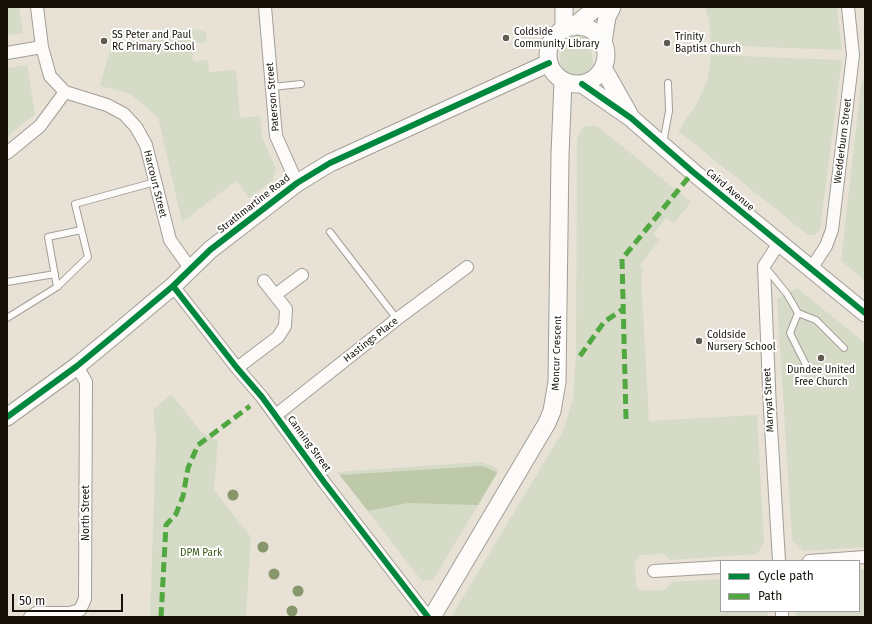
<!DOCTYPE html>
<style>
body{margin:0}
#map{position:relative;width:872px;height:624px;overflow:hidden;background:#e8e2d6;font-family:"Fira Sans",sans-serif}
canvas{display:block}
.frame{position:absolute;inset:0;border:8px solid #16120a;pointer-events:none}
.legend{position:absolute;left:720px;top:560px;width:140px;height:52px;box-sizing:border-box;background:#fff;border:1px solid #a2a09d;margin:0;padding:5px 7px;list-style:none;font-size:12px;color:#16120a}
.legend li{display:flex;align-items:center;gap:8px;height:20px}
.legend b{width:20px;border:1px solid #a2a09d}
.scale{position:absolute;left:12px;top:594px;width:111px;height:18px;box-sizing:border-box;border:2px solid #16120a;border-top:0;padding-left:5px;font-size:12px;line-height:14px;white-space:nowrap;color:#16120a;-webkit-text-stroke:3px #fff;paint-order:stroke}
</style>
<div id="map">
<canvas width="872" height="624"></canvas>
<div class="frame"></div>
<ul class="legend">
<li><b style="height:5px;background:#00873e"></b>Cycle path</li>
<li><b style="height:5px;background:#51a841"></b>Path</li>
</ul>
<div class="scale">50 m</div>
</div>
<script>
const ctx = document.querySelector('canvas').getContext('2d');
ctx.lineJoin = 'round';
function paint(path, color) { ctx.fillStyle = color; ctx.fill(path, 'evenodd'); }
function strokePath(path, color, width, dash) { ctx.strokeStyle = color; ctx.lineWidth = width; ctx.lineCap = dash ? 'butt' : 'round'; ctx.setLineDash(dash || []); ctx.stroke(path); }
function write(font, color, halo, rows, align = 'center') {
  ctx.font = font + ' "Fira Sans",sans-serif'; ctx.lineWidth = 4; ctx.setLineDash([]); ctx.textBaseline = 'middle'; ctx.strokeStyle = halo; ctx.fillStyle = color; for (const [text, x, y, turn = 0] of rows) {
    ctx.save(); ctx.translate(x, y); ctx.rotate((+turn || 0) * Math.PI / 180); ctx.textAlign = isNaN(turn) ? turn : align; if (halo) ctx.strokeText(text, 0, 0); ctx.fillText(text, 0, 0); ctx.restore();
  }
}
const green = new Path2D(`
 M7,7H19L23,33L7,35Z
 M705,7H837L842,50L711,45L709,20Z
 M193,29L206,32L207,42L192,43L193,61L208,60L209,72L236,70L240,118L260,116L262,137L276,169L273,180L249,198L236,181L182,222L158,117L130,94L100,86L109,53Z
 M578,35L585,37C591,47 593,55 593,66C584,76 573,77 562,69C557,55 562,38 578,35Z
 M711,55L842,60L820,229L815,235H808L678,131L697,104L708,78Z
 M27,65L35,114L7,137V68Z
 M865,77V281L841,261L861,84Z
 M584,126H597L691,202L674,223L666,218L653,235L660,240L639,266L644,270L641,275L649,421L757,415L764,543L757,554L670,560L664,554L641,555L635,561L636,586L642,591L665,590L671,582L721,579V611H768V617H451L564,429L573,399L576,353L577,138Z
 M797,288L865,343V547L803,551L792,541L777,299Z
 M171,394L201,432L218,441L214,490L251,537L246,617H150L156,439L153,410Z
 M481,462L491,465L499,470L433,580L422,581L337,472Z
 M859,569H865V617H796V611H859Z`);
const forest = new Path2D(`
 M481,466L490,469L497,473L478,505L408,503L368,511L340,475Z`);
const lane = new Path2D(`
 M272,87L301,84
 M663,143L669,111L668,83
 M330,232L397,319
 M766,268L787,294L798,313L816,320L844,348
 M7,282L55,274
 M57,287L48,237L81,230
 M798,313L790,333L807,367
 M7,318L57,287L88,257L75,204L155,182`);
const street = new Path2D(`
 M37,7L42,47L50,76L65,92L107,105L124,114L136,127L146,145L170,240L190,268
 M265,7L276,136L297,183
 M7,53L42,47
 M7,153L40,126L65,92
 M779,243L764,266L770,410L779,561
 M811,269L826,246L832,230L853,55L848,7
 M173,286L237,368L262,397L324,482L428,617
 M275,295L302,275
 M237,368L278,337L285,326L286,309L264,281
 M276,415L397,319L467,267
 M809,561L865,557
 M654,571L721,567
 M782,611V617
 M30,617L36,613H70L80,610L85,599L86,382L77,366`);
const secondary = new Path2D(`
 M564,7V30
 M548 55a29 29 0 1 1 58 0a29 29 0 1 1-58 0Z
 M573,27L597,7
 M603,42L607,17L612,7
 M603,68L629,114
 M582,84L631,118L693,172L865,313
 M7,417L77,366L117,333L173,286L210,250L297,183L330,163L549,63
 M432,617L547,423L552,411L557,382L560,155L563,81`);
const quiet = new Path2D(`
 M580,356L604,322L623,309
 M626,419L622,259L693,172
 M161,617L166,525L176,514L183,496L188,468L198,445L250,406`);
const cycleway = new Path2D(`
 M582,84L631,118L693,172L865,313
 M173,286L237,368L262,397L324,482L428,617
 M7,417L77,366L117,333L173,286L210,250L297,183L330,163L549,63`);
const trees = [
 [233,495],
 [263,547],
 [274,574],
 [298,591],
 [292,611]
];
const markers = [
 [506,38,4,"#605b51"],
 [104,41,4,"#605b51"],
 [667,43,4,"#605b51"],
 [699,341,4,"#605b51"],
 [821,358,4,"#605b51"]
];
const poiNames = [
 ["Coldside",514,32],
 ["Community Library",514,44],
 ["SS Peter and Paul",112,35],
 ["RC Primary School",112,47],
 ["Trinity",675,37],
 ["Baptist Church",675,49],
 ["Coldside",707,335],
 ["Nursery School",707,347],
 ["Dundee United",821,370,"center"],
 ["Free Church",821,382,"center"]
];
const streetNames = [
 ["Paterson Street",273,97,-95],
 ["Wedderburn Street",843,141,-83],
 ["Harcourt Street",155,184,76],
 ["Caird Avenue",730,190,40],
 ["Strathmartine Road",254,204,-38],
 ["Hastings Place",371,340,-38],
 ["Moncur Crescent",557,353,-88],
 ["Marryat Street",769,400,-93],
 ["Canning Street",309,444,54],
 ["North Street",86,513,-90]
];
const parkNames = [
 ["DPM Park",201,553]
];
paint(green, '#d5dbc6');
paint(forest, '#bec9aa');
strokePath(lane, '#a39e96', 8);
strokePath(street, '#a39e96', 14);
strokePath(secondary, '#a39e96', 19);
strokePath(lane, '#fcfbf9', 6);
strokePath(street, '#fcfbf9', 12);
strokePath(secondary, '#fcfbf9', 17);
strokePath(quiet, '#51a841', 5, [10, 5]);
strokePath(cycleway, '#00873e', 6);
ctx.fillStyle = '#88966c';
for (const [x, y] of trees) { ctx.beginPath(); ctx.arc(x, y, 5.5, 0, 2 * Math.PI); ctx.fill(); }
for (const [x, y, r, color] of markers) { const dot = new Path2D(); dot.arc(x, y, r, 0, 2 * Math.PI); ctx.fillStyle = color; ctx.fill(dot); strokePath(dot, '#fff', 1.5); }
write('10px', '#16120a', '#fff', poiNames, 'left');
write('10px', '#16120a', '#fff', streetNames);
write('10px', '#395816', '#fff', parkNames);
</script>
